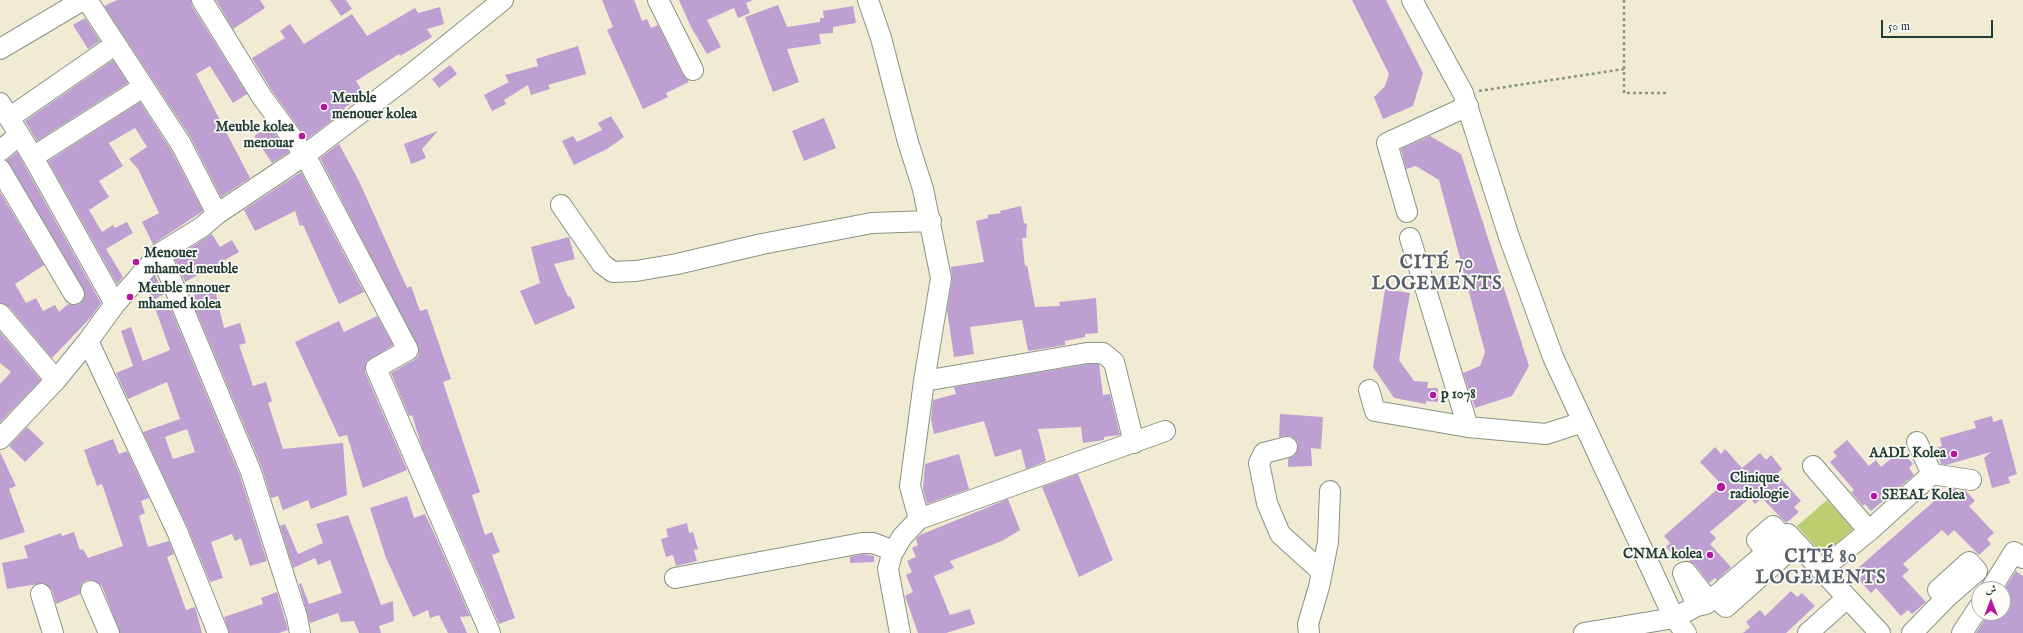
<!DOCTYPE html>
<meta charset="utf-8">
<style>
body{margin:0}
#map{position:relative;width:2023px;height:633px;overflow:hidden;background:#f2ebd4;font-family:"IM FELL English",Amiri,serif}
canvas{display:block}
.north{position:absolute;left:1971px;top:581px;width:40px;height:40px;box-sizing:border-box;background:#fdfcf7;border:1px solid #a4b0a9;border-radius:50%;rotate:0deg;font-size:11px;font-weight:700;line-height:16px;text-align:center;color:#1f3d34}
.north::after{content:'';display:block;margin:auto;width:14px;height:18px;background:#b5179e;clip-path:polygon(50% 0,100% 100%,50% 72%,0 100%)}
.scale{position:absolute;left:1881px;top:20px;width:112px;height:18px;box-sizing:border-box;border:2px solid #1f3d34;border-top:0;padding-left:5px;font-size:12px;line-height:14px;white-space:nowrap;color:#1f3d34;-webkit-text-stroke:3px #fdfcf7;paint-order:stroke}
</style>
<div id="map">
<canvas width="2023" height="633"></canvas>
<div class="north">ش</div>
<div class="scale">50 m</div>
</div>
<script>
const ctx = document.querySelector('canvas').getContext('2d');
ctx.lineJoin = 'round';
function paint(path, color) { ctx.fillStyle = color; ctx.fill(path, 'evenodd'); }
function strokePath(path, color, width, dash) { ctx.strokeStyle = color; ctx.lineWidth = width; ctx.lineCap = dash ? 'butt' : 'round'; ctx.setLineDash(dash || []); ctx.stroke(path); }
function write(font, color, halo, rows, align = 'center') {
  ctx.font = font + ' "IM FELL English",serif'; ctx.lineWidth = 3.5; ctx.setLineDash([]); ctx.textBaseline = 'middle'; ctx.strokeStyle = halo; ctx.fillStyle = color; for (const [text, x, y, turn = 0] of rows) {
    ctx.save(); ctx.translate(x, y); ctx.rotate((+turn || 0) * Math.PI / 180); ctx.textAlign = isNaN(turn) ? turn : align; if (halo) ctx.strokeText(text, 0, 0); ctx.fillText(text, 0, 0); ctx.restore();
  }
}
const green = new Path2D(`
 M1827,500L1853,529L1823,555L1797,526Z`);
const building = new Path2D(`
 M117,0H191L192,6L247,94L233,103L210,66L196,74L250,178L221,197L191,138L104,6Z
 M216,0H260L265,8L233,29Z
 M330,0H346L352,9L341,16Z
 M602,0H634L642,21L647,19L651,28L658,25L683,75L689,82L666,93L668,97L643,109L607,30L613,27Z
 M679,0H753L746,3L750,13L738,18L734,8L707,20L721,47L707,54L691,27Z
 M1352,0H1386L1423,73L1413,106L1383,119L1374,97L1385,86L1389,74Z
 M778,5L787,27L820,22V18H824L823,11L853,6L856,23L833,27V33L819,34L821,44L787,49L799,82L773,92L745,17Z
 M440,7L444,24L427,29L432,37L400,56L399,54L356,81L365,95L344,108L346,110L307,139L272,91L252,58L285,38L280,31L290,24L304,44L352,14L367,36L415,8L418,13Z
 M85,18L100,41L88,49L73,25Z
 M578,46L586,74L548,85L550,89L531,95L528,85L504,100L506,104L492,111L484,95L509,82L505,75L538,66L536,59Z
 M113,60L128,83L37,141L25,121Z
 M450,65L457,74L439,88L432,79Z
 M140,102L171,150L203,211L153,244L142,222L159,213L138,169L129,159L147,147L135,128L109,143L123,166L99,181L109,197L89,210L102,232L113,225L115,228L127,222L133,233L106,249L123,277L117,284L48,161Z
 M611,116L624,137L607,149L574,165L562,141L573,136L577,142L602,130L598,123Z
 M824,118L836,148L804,161L792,131Z
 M269,126L289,152L272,163L254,136Z
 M438,131L422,149L426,158L411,164L404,144Z
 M1430,136L1461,154L1529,366L1512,396L1475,408L1463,373L1480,366L1485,352L1439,180L1416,166L1406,169L1401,149Z
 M339,144L359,181L407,288L411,286L420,311L427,309L451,379L443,382L480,492L472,495L485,535L492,532L500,552L492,555L515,618L499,624L422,447L412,415L409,416L391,373L414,360L418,356L419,350L320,158Z
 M17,152L101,303L92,316L52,358L9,307L0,303V192L44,265L15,284L26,303L36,298L43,311L55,305L59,312L68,304L75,305L80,304L84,299L85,293L7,160Z
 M301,172L364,292L339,304L303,225L300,226L295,211L255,231L244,210Z
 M1021,206L1024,223L1027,224L1026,238H1022L1025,266L1027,265L1035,307L1060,306L1059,302L1096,298L1098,333L1085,334V337L1065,341V345L1028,351L1022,320L970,327L974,354L954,357L947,310L952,280L951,267L984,262L976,221L988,218V215L1001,213L1000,211Z
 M212,234L220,247L232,240L239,252L185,282L174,258Z
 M569,237L575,259L554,264L568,297L570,296L575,308L535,325L520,291L540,283L531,247Z
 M155,275L164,294L152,301L146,286Z
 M1385,289L1410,293L1399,360L1414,381L1428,382L1427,388H1438V402L1426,401V404L1394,398L1373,367Z
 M215,290L224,328L240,323L246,343L239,345L253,386L266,382L272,401L268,403L283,449L343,443L347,495L311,509L308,500L283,510L278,496L271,498L262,468L190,296Z
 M168,302L240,476L267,561L250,566L241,538L235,541L232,534L211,542L223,578L210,582L187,526L143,432L180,419L167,382L128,399L116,373L133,366L121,331L131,327L143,361L170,350L154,305ZM187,429L195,452L173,459L165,437Z
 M377,316L393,345L367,362L365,372L407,470L363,488L347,435L339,437L295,342L339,321L344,332Z
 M0,332L41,380L0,422V384L11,372L0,363Z
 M1088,364H1099L1103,395L1110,394L1120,435L1104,437V440L1083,443L1081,427L1038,429L1046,461L1026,469L1021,449L995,457L984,421L934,434L931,419L933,400L956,394L954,387Z
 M1280,414L1323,417L1321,449L1311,448L1312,466L1288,467V459L1295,455L1298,444L1295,439L1290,436L1279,437Z
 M1992,416L1993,422L2002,419L2017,474L2008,477L2010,483L1992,488L1984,458L1991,452L1946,465L1941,464L1936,448L1942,446L1940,438L1976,428L1974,421Z
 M27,427L44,443L25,462L9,446Z
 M113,439L119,454L127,451L149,498L141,501L145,513L139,516L148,547L169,541L174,554L167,557L186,610L195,607L202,633H120L102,586L93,580H87L82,584L80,594L56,604L52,590L44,583L7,589L2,563L28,558L24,546L61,533L62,536L74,532L80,550L83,549L88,558L123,546L102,484L97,486L84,450Z
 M1847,440L1869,466L1876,460L1881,467L1901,450L1913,464L1909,468L1914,475L1871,511L1865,504L1863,506L1851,492L1854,490L1830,462L1837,456L1833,452Z
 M1715,447L1721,454L1725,449L1742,468L1760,453L1766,460L1771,455L1782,469L1777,474L1801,501L1794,507L1799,512L1786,523L1762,498L1755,504L1750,498L1724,520L1710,532L1716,538L1710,544L1731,567L1717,580L1715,578L1709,583L1695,565L1684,556L1678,561L1666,547L1670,543L1664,536L1722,485L1700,462Z
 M0,452L16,486L9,489L25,532L0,540Z
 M959,454L969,489L927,504L923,489L925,464Z
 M1078,474L1113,560L1079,577L1042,487Z
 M1949,488L1956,489L1958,492L1960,490L1966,491L1975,501L1969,506L1994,533L1987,539L1991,544L1979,555L1954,530L1948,536L1942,530L1903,564L1909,570L1902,576L1926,602L1912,614L1908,610L1901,616L1876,588L1871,593L1858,579L1863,575L1857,569Z
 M407,496L414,518L425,514L437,540L470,616L460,617L467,633H448L439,615L430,618L428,610L413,617L386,558L370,508Z
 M1008,499L1020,530L1002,541L950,561L954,568L934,576L950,615L970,609L975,624L946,633H918L905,596L913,592L906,575L912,572L907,561L916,557L912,548L918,545L916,539L920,535Z
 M348,515L381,605L393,601L394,621L379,626L381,633H359L354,621L341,622L338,613L310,623L299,584L301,583L309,604L342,593L330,560L318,565L315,558L293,568L280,526L285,524L298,554L323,543L316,524Z
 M687,523L689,533L693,532L698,549L694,550L697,561L676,566L673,555L666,557L661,539L668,537L666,529Z
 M863,554L874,556V562L850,563V557Z
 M2016,571L2023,576V633H1976L1989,613H2003V591Z
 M1791,591L1797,597L1802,593L1815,606L1786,633H1743L1750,627L1746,622L1760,610L1765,616Z
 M277,592L288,630L279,633H229L224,617L263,604L261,598Z`);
const path = new Path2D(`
 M1624,0V93H1668
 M1479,91L1624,69`);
const minor = new Path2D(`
 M87,0L181,144L217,214
 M202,0L262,97L305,155L408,350L376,368L490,633
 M658,0L693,70
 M868,0L881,38L908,142L923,189L941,278L924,381L910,486L919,519L902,537L892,554L888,569L900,633
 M1412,0L1463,93L1509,237L1553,357L1674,618L1686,633
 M0,49L83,0
 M0,103L33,157L115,304
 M9,118L116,44
 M0,151L19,135
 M33,157L143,87
 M0,169L74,294
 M561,205L602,264L613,272L636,271L677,264L762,244L872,223L931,221
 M1407,212L1387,143L1468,106
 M1410,238L1468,427L1546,434L1583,422
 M160,253L251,472L297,617L300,633
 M0,314L56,380
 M88,341L177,531L218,633
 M924,381L1087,353H1103L1114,362L1134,443
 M1369,390L1375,411L1468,427
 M0,439L56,380L88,341L115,304L160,253L202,227L217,214L305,155L409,76L503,0
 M1287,447L1264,453L1259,463L1267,503L1280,534L1322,572
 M1813,466L1869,531
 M1932,474L1971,480
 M919,519L1165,431
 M1767,552L1757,540L1773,526L1783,538
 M1821,570L1869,531L1932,474L1917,442
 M675,578L862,543H873L894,551
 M1991,589L2014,552L2023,558
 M91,591L109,633
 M41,594L53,633
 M1715,597L1726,607L1792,548
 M1697,606L1683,573L1686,572L1709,601
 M1309,633L1308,624L1319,587L1328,542L1330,491
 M1584,633L1674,618L1697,606L1706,604L1788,534L1880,633
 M1808,633L1847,598
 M1912,633L1946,598L1977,571L1969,562L1938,590L1946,598
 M1962,633L1979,607`);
const markers = [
 [324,107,4,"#b5179e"],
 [302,136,4,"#b5179e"],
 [136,262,4,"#b5179e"],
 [130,297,4,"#b5179e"],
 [1433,395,4,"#b5179e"],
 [1954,454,4,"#b5179e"],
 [1721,487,5,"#b5179e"],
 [1874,496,4,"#b5179e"],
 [1710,555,4,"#b5179e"]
];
const poiNames = [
 ["Meuble",332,99],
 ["menouer kolea",332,115],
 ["Meuble kolea",294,128,"right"],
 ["menouar",294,144,"right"],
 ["Menouer",144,254],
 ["mhamed meuble",144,270],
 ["Meuble mnouer",138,289],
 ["mhamed kolea",138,305],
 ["p 1078",1441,395],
 ["AADL Kolea",1946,454,"right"],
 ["Clinique",1730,479],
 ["radiologie",1730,495],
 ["SEEAL Kolea",1882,496],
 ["CNMA kolea",1702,555,"right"]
];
const districtNames = [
 ["CITÉ 70",1437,264],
 ["LOGEMENTS",1437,285],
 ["CITÉ 80",1821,558],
 ["LOGEMENTS",1821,579]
];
paint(green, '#bdce71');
paint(building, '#bd9fd2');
strokePath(minor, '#889484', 22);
strokePath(path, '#889484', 2.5, [3, 3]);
strokePath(minor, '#fff', 20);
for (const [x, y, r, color] of markers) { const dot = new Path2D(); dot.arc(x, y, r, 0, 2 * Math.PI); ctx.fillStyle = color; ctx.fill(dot); strokePath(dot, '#fdfcf7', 1.5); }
write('bold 14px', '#1f3d34', '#fdfcf7', poiNames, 'left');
ctx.letterSpacing = '1px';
write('bold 18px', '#565f6b', '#fdfcf7', districtNames);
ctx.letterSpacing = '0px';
</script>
